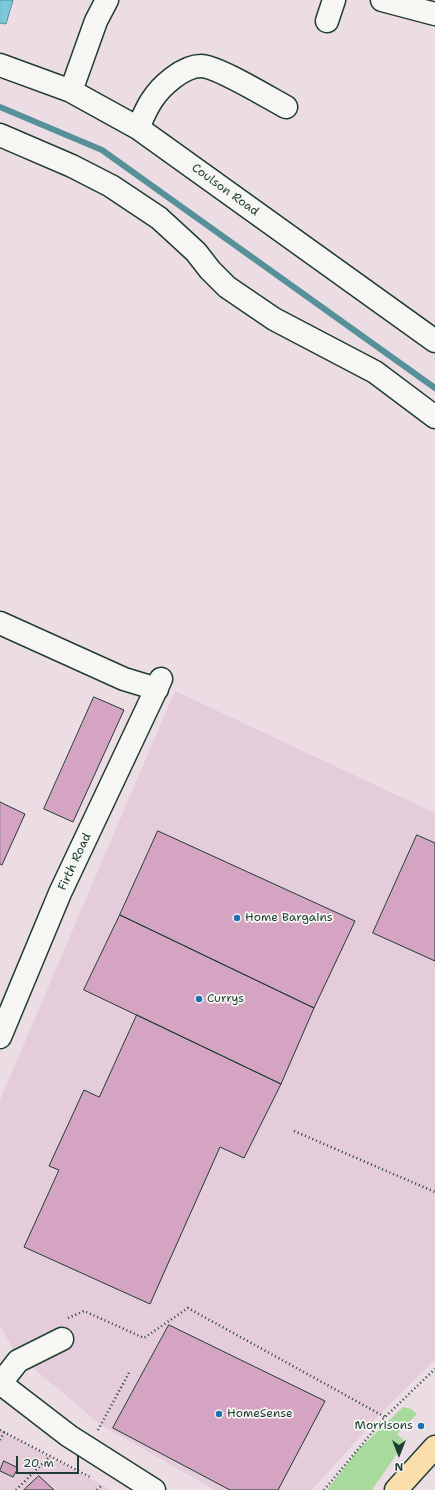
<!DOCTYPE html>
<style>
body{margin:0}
#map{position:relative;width:435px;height:1490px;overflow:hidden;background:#ecdde4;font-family:"Shantell Sans",sans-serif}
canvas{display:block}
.north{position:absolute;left:379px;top:1434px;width:40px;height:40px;-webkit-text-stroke:3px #f6f6f2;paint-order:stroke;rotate:180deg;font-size:11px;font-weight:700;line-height:16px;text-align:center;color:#1f3d34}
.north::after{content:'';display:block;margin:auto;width:14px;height:18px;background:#1f3d34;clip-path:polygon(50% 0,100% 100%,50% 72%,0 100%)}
.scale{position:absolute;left:16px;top:1456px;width:63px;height:18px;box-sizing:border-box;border:2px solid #1f3d34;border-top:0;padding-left:5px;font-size:12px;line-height:14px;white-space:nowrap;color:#1f3d34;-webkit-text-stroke:3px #f6f6f2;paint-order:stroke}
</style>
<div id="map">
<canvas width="435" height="1490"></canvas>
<div class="north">N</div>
<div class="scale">20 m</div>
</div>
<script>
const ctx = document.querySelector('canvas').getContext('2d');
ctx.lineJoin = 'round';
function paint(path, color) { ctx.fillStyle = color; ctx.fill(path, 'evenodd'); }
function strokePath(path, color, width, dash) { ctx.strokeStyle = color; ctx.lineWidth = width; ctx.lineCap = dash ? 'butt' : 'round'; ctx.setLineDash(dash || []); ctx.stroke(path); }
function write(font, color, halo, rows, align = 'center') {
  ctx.font = font + ' "Shantell Sans",sans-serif'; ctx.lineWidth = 3.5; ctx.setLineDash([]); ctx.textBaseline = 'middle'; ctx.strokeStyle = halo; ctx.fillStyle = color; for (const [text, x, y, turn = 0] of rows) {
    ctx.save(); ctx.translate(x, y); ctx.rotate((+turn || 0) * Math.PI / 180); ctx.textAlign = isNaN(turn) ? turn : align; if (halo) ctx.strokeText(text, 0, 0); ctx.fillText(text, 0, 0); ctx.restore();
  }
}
const built = new Path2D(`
 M175,691L435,813V1360L383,1411L312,1490H215L101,1425L15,1353L0,1325V1100Z
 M0,1430L102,1485L111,1490H0Z`);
const green = new Path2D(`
 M403,1407L411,1409L417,1414L397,1434L405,1442L372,1490H327L358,1450Z`);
const water = new Path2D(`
 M0,0H13L6,24L0,23Z`);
const stream = new Path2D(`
 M0,107L102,150L435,388`);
const building = new Path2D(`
 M94,697L124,710L73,822L44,809Z
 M0,802L25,814L2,865L0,864Z
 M158,831L355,921L314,1008L120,915Z
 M417,835L435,843V961L373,933Z
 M120,915L314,1008L281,1084L84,990Z
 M137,1015L281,1084L244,1158L220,1147L150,1304L24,1247L59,1170L49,1166L84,1090L99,1097Z
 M169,1325L325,1401L278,1490H230L113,1428Z
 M4,1461L18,1468L13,1477L0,1471Z
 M39,1476L54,1490H24Z`);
const path = new Path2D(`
 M294,1131L435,1192
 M68,1318L84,1311L144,1338L188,1308L385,1417
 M0,1430L92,1478
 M98,1430L130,1371
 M0,1440L4,1432
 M16,1490L50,1456
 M97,1490L102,1485
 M324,1490L385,1417L435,1369`);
const minor = new Path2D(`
 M382,0L435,14
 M327,21L334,0
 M0,65L71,91L138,128L435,341
 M71,91L96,21L107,0
 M138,128C142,119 146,109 152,100C161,86 183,66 201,66C217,66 269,98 286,107
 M0,135L72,166L111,186L159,218L196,252L210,270L227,287L274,319L375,372L435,417
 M0,623L124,679L157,689
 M0,1037L60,893L161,679
 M0,1383L69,1436L154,1490
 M0,1384L18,1361L62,1339`);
const major = new Path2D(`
 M396,1490L435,1447`);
const markers = [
 [237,918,4,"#1f6fb2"],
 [199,999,4,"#1f6fb2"],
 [219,1414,4,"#1f6fb2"],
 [421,1426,4,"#1f6fb2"]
];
const streetNames = [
 ["Coulson Road",225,190,36],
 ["Firth Road",75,862,-65]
];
const poiNames = [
 ["Home Bargains",245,918],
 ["Currys",207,999],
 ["HomeSense",227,1414],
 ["Morrisons",413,1426,"right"]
];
paint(built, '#e5ccda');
paint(green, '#a7da9c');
paint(water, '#7bc8da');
strokePath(water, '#569098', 1);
strokePath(stream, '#569098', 6);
paint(building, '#d5a4c2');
strokePath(building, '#1f3d34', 1);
strokePath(minor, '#1f3d34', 25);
strokePath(major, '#1f3d34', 25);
strokePath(path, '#1f3d34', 2.5, [1, 3]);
strokePath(minor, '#f6f6f2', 22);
strokePath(major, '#f9deab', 22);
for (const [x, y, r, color] of markers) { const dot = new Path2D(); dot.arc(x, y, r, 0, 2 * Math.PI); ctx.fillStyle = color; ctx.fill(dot); strokePath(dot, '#f6f6f2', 1.5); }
write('12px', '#1f3d34', '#f6f6f2', streetNames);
write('12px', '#1f3d34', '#f6f6f2', poiNames, 'left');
</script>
